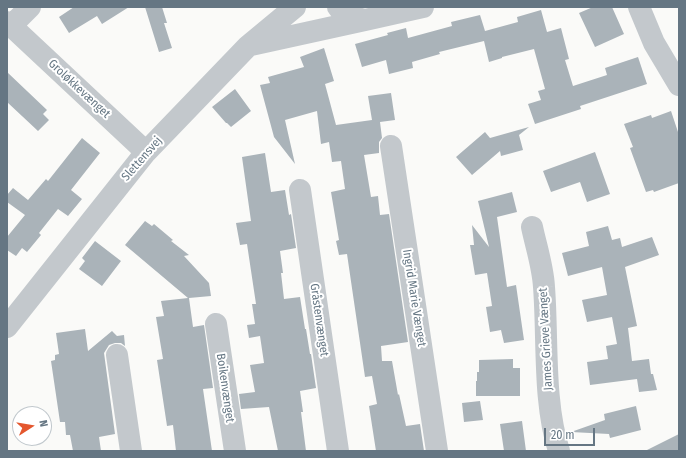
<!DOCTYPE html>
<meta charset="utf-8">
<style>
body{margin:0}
#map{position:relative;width:686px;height:458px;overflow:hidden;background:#fafaf8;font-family:"Fira Sans Condensed",sans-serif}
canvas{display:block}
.frame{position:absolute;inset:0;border:8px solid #657683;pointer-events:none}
.north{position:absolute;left:12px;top:406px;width:40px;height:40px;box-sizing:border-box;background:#fff;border:1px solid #c1c8cd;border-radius:50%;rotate:78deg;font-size:11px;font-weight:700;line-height:16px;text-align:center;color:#657683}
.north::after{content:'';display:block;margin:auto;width:14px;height:18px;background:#e4572e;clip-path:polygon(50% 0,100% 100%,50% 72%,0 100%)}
.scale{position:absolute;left:544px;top:428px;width:51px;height:18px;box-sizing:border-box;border:2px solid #657683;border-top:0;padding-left:5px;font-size:12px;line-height:14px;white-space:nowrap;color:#657683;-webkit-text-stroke:3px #fff;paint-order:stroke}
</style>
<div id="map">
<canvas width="686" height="458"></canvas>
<div class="frame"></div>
<div class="north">N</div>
<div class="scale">20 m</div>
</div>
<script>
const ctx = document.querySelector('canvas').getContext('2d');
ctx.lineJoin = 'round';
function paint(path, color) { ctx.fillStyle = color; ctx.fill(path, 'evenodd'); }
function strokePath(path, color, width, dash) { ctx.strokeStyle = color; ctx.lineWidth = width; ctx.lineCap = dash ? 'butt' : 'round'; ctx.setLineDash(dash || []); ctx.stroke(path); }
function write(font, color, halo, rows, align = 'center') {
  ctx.font = font + ' "Fira Sans Condensed",sans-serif'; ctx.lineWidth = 4; ctx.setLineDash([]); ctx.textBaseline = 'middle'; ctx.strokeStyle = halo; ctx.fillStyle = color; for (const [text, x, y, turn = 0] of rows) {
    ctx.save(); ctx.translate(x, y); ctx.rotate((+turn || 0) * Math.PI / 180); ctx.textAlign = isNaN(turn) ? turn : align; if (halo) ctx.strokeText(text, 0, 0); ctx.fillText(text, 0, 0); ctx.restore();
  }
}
const building = new Path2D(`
 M74,7H129L102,24L97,16L69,33L59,17Z
 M145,7H162L167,23H164L172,48L159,52Z
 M593,7H612L624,34L595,47L579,13Z
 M541,10L547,32L561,28L569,59L565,60L573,86L607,75L605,68L638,57L647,84L580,106L581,109L535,124L528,104L541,100L538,91L545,89L534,49L502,57V58L489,62L484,41L439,52L440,54L412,62L413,68L389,74L386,60L362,67L355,44L388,35L387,33L406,28L408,38L452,26L451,22L480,15L485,31L518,22L517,17Z
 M324,48L334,81L325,84L336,125L372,120L368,96L391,93L395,120L380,122L382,138L379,142V153L364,155L371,197L378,196L380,215L389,214L408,342L381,346L382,361H392L398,395L399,394L406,426L420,424L424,451H376L369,406L377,404L372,376L365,377L347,254L339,255L336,241L339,240L331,192L345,189L341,161L332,162L329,142L321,144L317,111L285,120L295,164L274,137L260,85L270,83L268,77L304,67L300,57Z
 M7,72L47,110L43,114L49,120L38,131L7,102Z
 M235,89L251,111L231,127L227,123H226L212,107Z
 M671,111L679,135V183L654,192L653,190L646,192L630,148L633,147L624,124L651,115L652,118Z
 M529,127L519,135L523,150L501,156L500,151L472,175L456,157L485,132L490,138Z
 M82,138L100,153L71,190L82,199L68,216L58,209L39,233L41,235L27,252L22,248L16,256L7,250V237L25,215L7,202V195L13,188L28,200L46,179L48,181Z
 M595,152L610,194L587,202L580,182L551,192L543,171Z
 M265,153L271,192L285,190L289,215L291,214L296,248L280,251L283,273H281L284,299L300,297L305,329H306L310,354H311L316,388L300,391L303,412H301L306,451H278L269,407L241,409L239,394L255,392L250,365L264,363L260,336L249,338L247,325L255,324L252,304H256L247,244L240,245L236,223L251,221L242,157Z
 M512,192L517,212L497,217L507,287L516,285L524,340L504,343L501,330L490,332L486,307L492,306L487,273L475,275L470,245H474L472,225L489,247L478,201Z
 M145,221L152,226L154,224L173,240L171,241L189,255L184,256L209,283L211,296L189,298L193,327L204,325L213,388L203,389L212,451H176L173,425L167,426L157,360L163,359L156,317L164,316L161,301L188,298L125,245Z
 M608,226L612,240L620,238L622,247L652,237L659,255L625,267L637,326L628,328L632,361L649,359L651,374H653L657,390L639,392L637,379L590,385L587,362L608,359L606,346L617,344L612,317L587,322L582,300L607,295L602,267L568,276L562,253L589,246L586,232Z
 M95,241L121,261L102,286L79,269L85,261L82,258Z
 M85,329L88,351L112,331L117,336L124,335L125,346L121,343H115L109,345L104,353L115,434L99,437L101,451H73L70,435H66L65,422H60L51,361L55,360V355L59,354L56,333Z
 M513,359V368H520V396H476V381H477V372H479V360Z
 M480,401L483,420L464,422L462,403Z
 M636,406L641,430L610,438L609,434L571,432L605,420L604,414Z
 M522,421L526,451H504L500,424Z
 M679,434V451H645Z`);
const minor = new Path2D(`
 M338,7L344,15L365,20L423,7
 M639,7L654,43L679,85
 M7,22L146,152
 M11,26L30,7
 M251,45L365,20
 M391,146L437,451
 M300,190L338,451
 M532,227C536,246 543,267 544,287C548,338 543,402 559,451
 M216,324L235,451
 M7,327L146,152L248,46L295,7
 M117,355L131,451`);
const streetNames = [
 ["Groløkkevænget",79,89,43],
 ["Slettensvej",142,159,-49],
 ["Ingrid Marie Vænget",414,298,81],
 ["Gråstenvænget",319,320,82],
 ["James Grieve Vænget",546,339,-93],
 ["Boikenvænget",225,388,82]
];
paint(building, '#aab3b9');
strokePath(minor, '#c3c8cc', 22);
write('12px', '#657683', '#fff', streetNames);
</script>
